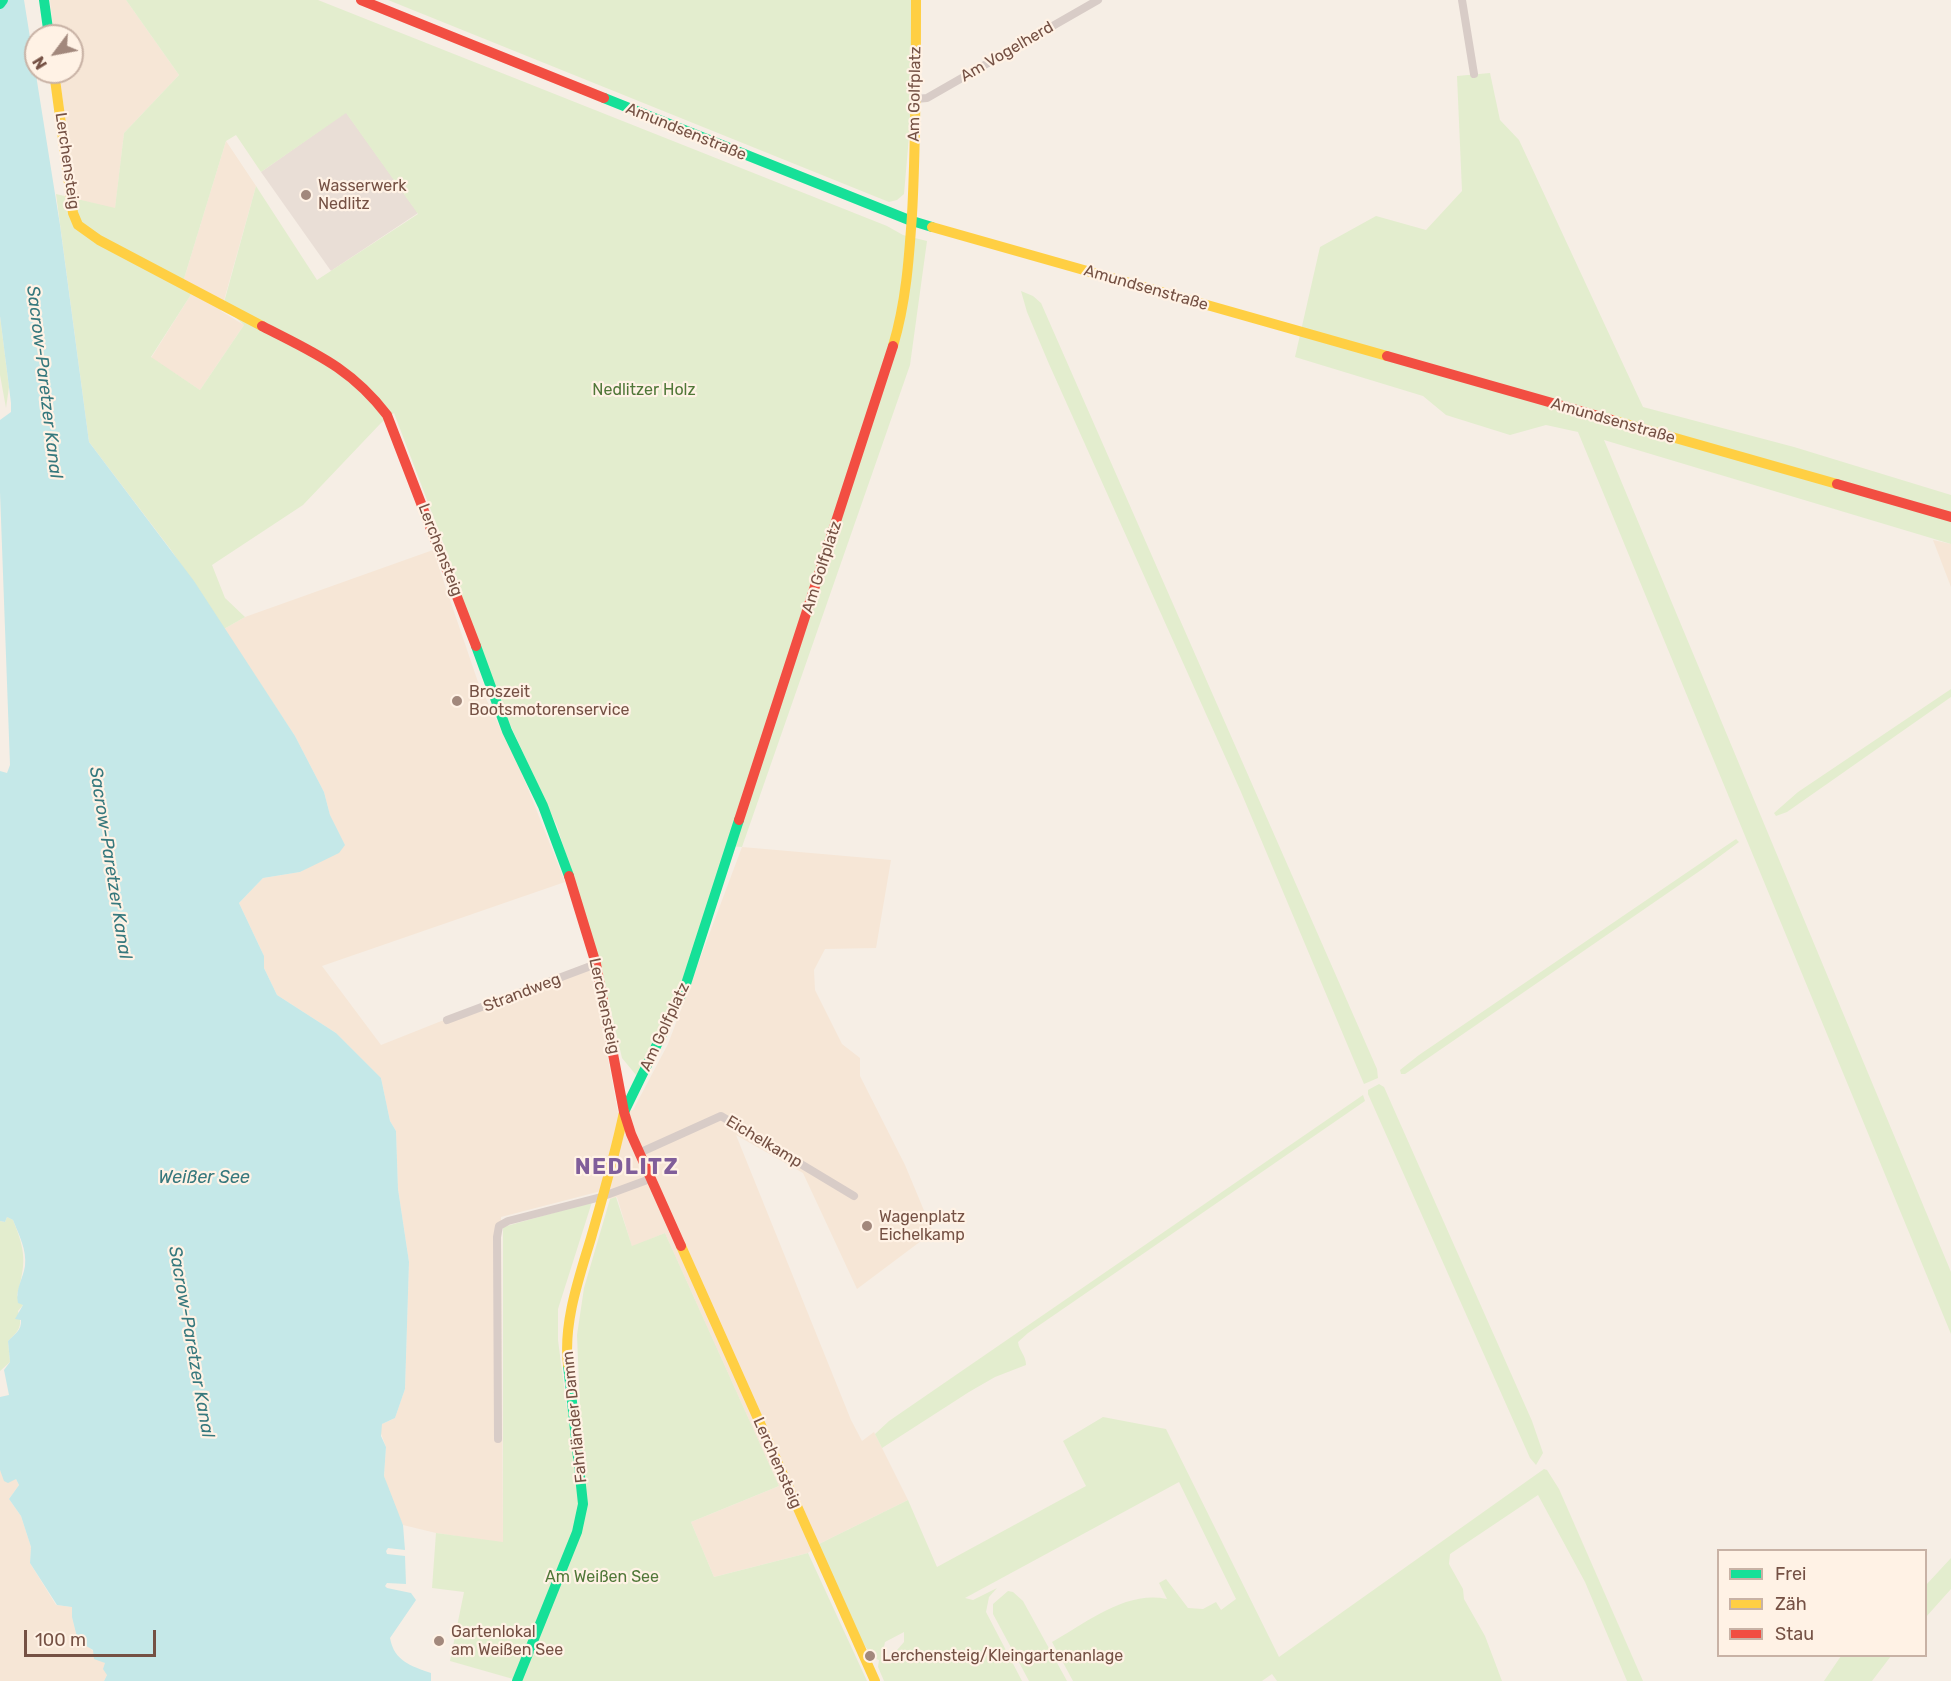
<!DOCTYPE html>
<meta charset="utf-8">
<style>
body{margin:0}
#map{position:relative;width:1951px;height:1681px;overflow:hidden;background:#f6eee5;font-family:Rubik,sans-serif}
canvas{display:block}
.legend{position:absolute;left:1717px;top:1549px;width:210px;height:108px;box-sizing:border-box;background:#fff2e5;border:2px solid #c8b2a5;margin:0;padding:8px 10px;list-style:none;font-size:18px;color:#755144}
.legend li{display:flex;align-items:center;gap:12px;height:30px}
.legend b{width:30px;border:2px solid #c8b2a5}
.north{position:absolute;left:24px;top:24px;width:60px;height:60px;box-sizing:border-box;background:#fff2e5;border:2px solid #c8b2a5;border-radius:50%;rotate:238deg;font-size:16px;font-weight:700;line-height:24px;text-align:center;color:#755144}
.north::after{content:'';display:block;margin:auto;width:21px;height:27px;background:#a2887c;clip-path:polygon(50% 0,100% 100%,50% 72%,0 100%)}
.scale{position:absolute;left:24px;top:1630px;width:132px;height:27px;box-sizing:border-box;border:3px solid #755144;border-top:0;padding-left:8px;font-size:18px;line-height:21px;white-space:nowrap;color:#755144;-webkit-text-stroke:4px #fff2e5;paint-order:stroke}
</style>
<div id="map">
<canvas width="1951" height="1681"></canvas>
<ul class="legend">
<li><b style="height:8px;background:#16e098"></b>Frei</li>
<li><b style="height:8px;background:#ffcf43"></b>Zäh</li>
<li><b style="height:8px;background:#f24e42"></b>Stau</li>
</ul>
<div class="north">N</div>
<div class="scale">100 m</div>
</div>
<script>
const ctx = document.querySelector('canvas').getContext('2d');
ctx.lineJoin = 'round';
function paint(path, color) { ctx.fillStyle = color; ctx.fill(path, 'evenodd'); }
function strokePath(path, color, width, dash) { ctx.strokeStyle = color; ctx.lineWidth = width; ctx.lineCap = dash ? 'butt' : 'round'; ctx.setLineDash(dash || []); ctx.stroke(path); }
function write(font, color, halo, rows, align = 'center') {
  ctx.font = font + ' Rubik,sans-serif'; ctx.lineWidth = 4.5; ctx.setLineDash([]); ctx.textBaseline = 'middle'; ctx.strokeStyle = halo; ctx.fillStyle = color; for (const [text, x, y, turn = 0] of rows) {
    ctx.save(); ctx.translate(x, y); ctx.rotate((+turn || 0) * Math.PI / 180); ctx.textAlign = isNaN(turn) ? turn : align; if (halo) ctx.strokeText(text, 0, 0); ctx.fillText(text, 0, 0); ctx.restore();
  }
}
const residential = new Path2D(`
 M50,0H126L179,75L124,133L115,209L76,199L59,72H72V36H54Z
 M226,141L256,186L221,311L244,325L200,390L151,358L192,293L183,282Z
 M1933,540L1951,544V587Z
 M433,550L478,682L521,771L565,882L322,966L381,1045L590,962L618,1113L633,1110L668,1044L742,847L891,860L876,948L825,949L814,970L815,990L842,1044L860,1058V1076L905,1165L933,1232L857,1289L803,1173L736,1135L851,1420L862,1441L874,1432L908,1500L817,1545L808,1553L714,1577L691,1522L779,1486L665,1233L632,1247L617,1197L610,1199L605,1190L501,1217L503,1543L436,1533L403,1525L391,1500L384,1476L386,1447L380,1431L382,1424L395,1418L405,1389L409,1262L398,1189L396,1131L390,1121L381,1078L336,1033L277,995L264,968V956L239,903L263,878L300,872L345,845L330,815L324,792L295,736L224,629L245,617Z
 M0,1470L16,1479L19,1485L9,1499L21,1516L31,1547L30,1563L56,1605L73,1607L72,1617L78,1641L86,1644L105,1663L107,1675L104,1681H0Z`);
const industrial = new Path2D(`
 M346,112L418,213L331,271L261,172Z`);
const green = new Path2D(`
 M126,0H318L887,226L903,235L927,241L910,365L742,847L728,846L687,972L641,1072L636,1075L622,1058L600,964L557,826L483,666L443,542L394,413L381,423L303,505L212,565L225,598L245,617L224,629L171,550L89,442L56,194L115,208L124,133L179,75ZM346,113L418,214L317,280L256,186L223,306L244,325L200,390L151,357L192,293L183,282L226,141L236,135L261,172Z
 M388,0H913L910,125L904,194L897,200L889,202Z
 M1490,73L1500,120L1519,140L1643,407L1794,447L1951,495V544L1604,440L1951,1272V1334L1578,432L1546,425L1510,435L1446,415L1423,396L1295,357L1320,247L1376,216L1426,230L1462,191L1457,76Z
 M1021,291L1033,296L1041,303L1377,1069L1378,1078L1364,1084L1361,1077L1241,792L1049,364L1027,312Z
 M0,316L9,387L6,408L0,375Z
 M1951,689V697L1787,812L1776,816L1774,813L1798,792Z
 M1736,839L1739,842L1735,845L1704,868L1405,1074H1401L1400,1070L1419,1055Z
 M1379,1084L1384,1087L1532,1421L1543,1453L1536,1465L1530,1458L1368,1094V1090Z
 M1363,1095L1365,1101L1028,1333L1018,1342C1019,1351 1026,1355 1026,1365L995,1377L969,1392L882,1448L875,1434L889,1421Z
 M616,1197L632,1246L665,1233L779,1486L691,1522L714,1577L808,1553L867,1681H520L450,1661L464,1592L432,1588L436,1533L503,1542V1227L592,1202L558,1309V1340L567,1410L580,1408L577,1335L584,1288L610,1199Z
 M7,1217L13,1220C26,1252 26,1263 17,1295L23,1305L18,1311C23,1326 19,1331 8,1341L10,1362L0,1371V1221L5,1222Z
 M1103,1417L1166,1429L1279,1657L1544,1469L1547,1470L1559,1489L1643,1681H1627L1585,1582L1538,1495L1450,1554L1449,1564L1463,1589L1464,1599L1485,1636L1502,1681H1277L1272,1674L1262,1681H1073L1052,1642C1086,1623 1126,1590 1167,1599L1159,1583L1166,1579L1188,1608L1203,1609L1216,1602L1221,1610L1236,1599L1179,1482L965,1598L973,1600L997,1588L989,1597L986,1612L1022,1681H884L878,1667L879,1660L873,1658L863,1643L817,1545L908,1500L937,1567L1086,1486L1063,1441ZM904,1632V1642L891,1657L881,1661L885,1642Z
 M1951,1558V1589L1926,1617V1585Z
 M1008,1591L1013,1592L1023,1601L1067,1681H1029L993,1614V1604Z
 M1841,1656H1891L1872,1681H1824Z`);
const water = new Path2D(`
 M0,0H24L60,225L89,442L194,581L295,736L324,792L330,815L345,845L339,853L300,872L263,878L239,903L264,956V968L277,995L336,1033L381,1078L390,1121L396,1131L398,1189L409,1262L405,1389L395,1418L382,1424L381,1436L386,1447L384,1476L403,1525L405,1550L388,1548L386,1551L387,1554L405,1556L406,1584L387,1583L385,1586L387,1588L411,1593L416,1600L390,1638C394,1661 411,1666 431,1673V1681H104L107,1675L103,1669L105,1663L94,1659L93,1650L78,1641L72,1617V1607L57,1605L30,1563L31,1547L21,1516L9,1499L19,1485L16,1479L8,1483L4,1481L0,1470V1397L9,1395L4,1370L10,1362L8,1341C14,1335 22,1330 21,1320L15,1319L23,1305L18,1303C15,1289 23,1279 25,1266C27,1250 19,1235 13,1220L7,1217L5,1222L0,1221V771L7,773L10,765L0,492V420L11,412V403L0,316Z`);
const street = new Path2D(`
 M1462,0L1474,74
 M916,99L927,98L1098,0
 M447,1020L596,964
 M639,1153L721,1116L854,1196
 M498,1439L497,1237L499,1226L508,1221L601,1197L650,1179`);
const fast = new Path2D(`
 M44,0L49,36
 M0,4L3,0
 M604,98L909,220L932,227
 M476,646L507,731L543,806L569,876
 M624,1112L685,987L739,820
 M517,1681L577,1532L583,1504L568,1365`);
const slow = new Path2D(`
 M54,72L73,213L78,225L99,240L262,326
 M932,227L1387,356
 M893,346C906,303 909,259 912,215C916,143 916,72 916,0
 M1612,420L1837,484
 M681,1246L875,1681
 M568,1365C563,1323 579,1278 591,1238C603,1196 615,1155 624,1112`);
const jam = new Path2D(`
 M361,0L604,98
 M262,326C314,353 350,367 387,415L476,646
 M1387,356L1612,420
 M1837,484L1951,517
 M739,820L893,346
 M569,876L596,964L624,1112L631,1134L681,1246`);
const markers = [
 [306,195,6,"#a2887c"],
 [457,701,6,"#a2887c"],
 [867,1226,6,"#a2887c"],
 [439,1641,6,"#a2887c"],
 [870,1656,6,"#a2887c"]
];
const streetNames = [
 ["Am Vogelherd",1007,52,-30],
 ["Am Golfplatz",915,94,-89],
 ["Amundsenstraße",686,132,22],
 ["Lerchensteig",67,161,82],
 ["Amundsenstraße",1146,288,16],
 ["Amundsenstraße",1613,421,16],
 ["Lerchensteig",440,550,69],
 ["Am Golfplatz",822,567,-72],
 ["Strandweg",522,993,-21],
 ["Lerchensteig",604,1006,78],
 ["Am Golfplatz",665,1027,-65],
 ["Eichelkamp",764,1142,31],
 ["Fahrländer Damm",575,1417,-96],
 ["Lerchensteig",777,1463,66]
];
const poiNames = [
 ["Wasserwerk",318,186],
 ["Nedlitz",318,204],
 ["Broszeit",469,692],
 ["Bootsmotorenservice",469,710],
 ["Wagenplatz",879,1217],
 ["Eichelkamp",879,1235],
 ["Gartenlokal",451,1632],
 ["am Weißen See",451,1650],
 ["Lerchensteig/Kleingartenanlage",882,1656]
];
const parkNames = [
 ["Nedlitzer Holz",644,390],
 ["Am Weißen See",602,1577]
];
const waterNames = [
 ["Sacrow-Paretzer Kanal",44,382,83],
 ["Sacrow-Paretzer Kanal",110,863,81],
 ["Weißer See",204,1178],
 ["Sacrow-Paretzer Kanal",191,1342,80]
];
const districtNames = [
 ["NEDLITZ",627,1168]
];
paint(residential, '#f6e6d6');
paint(industrial, '#e9ded6');
paint(green, '#e3edce');
paint(water, '#c5e8e8');
strokePath(street, '#d8ccc7', 8);
strokePath(fast, '#16e098', 10);
strokePath(slow, '#ffcf43', 10);
strokePath(jam, '#f24e42', 10);
for (const [x, y, r, color] of markers) { const dot = new Path2D(); dot.arc(x, y, r, 0, 2 * Math.PI); ctx.fillStyle = color; ctx.fill(dot); strokePath(dot, '#fff2e5', 2); }
write('16px', '#755144', '#fff2e5', streetNames);
write('16px', '#755144', '#fff2e5', poiNames, 'left');
write('16px', '#507738', '#fff2e5', parkNames);
write('italic 18px', '#36787d', '#fff2e5', waterNames);
ctx.letterSpacing = '1.5px';
write('bold 22px', '#805e9a', '#fff2e5', districtNames);
ctx.letterSpacing = '0px';
</script>
